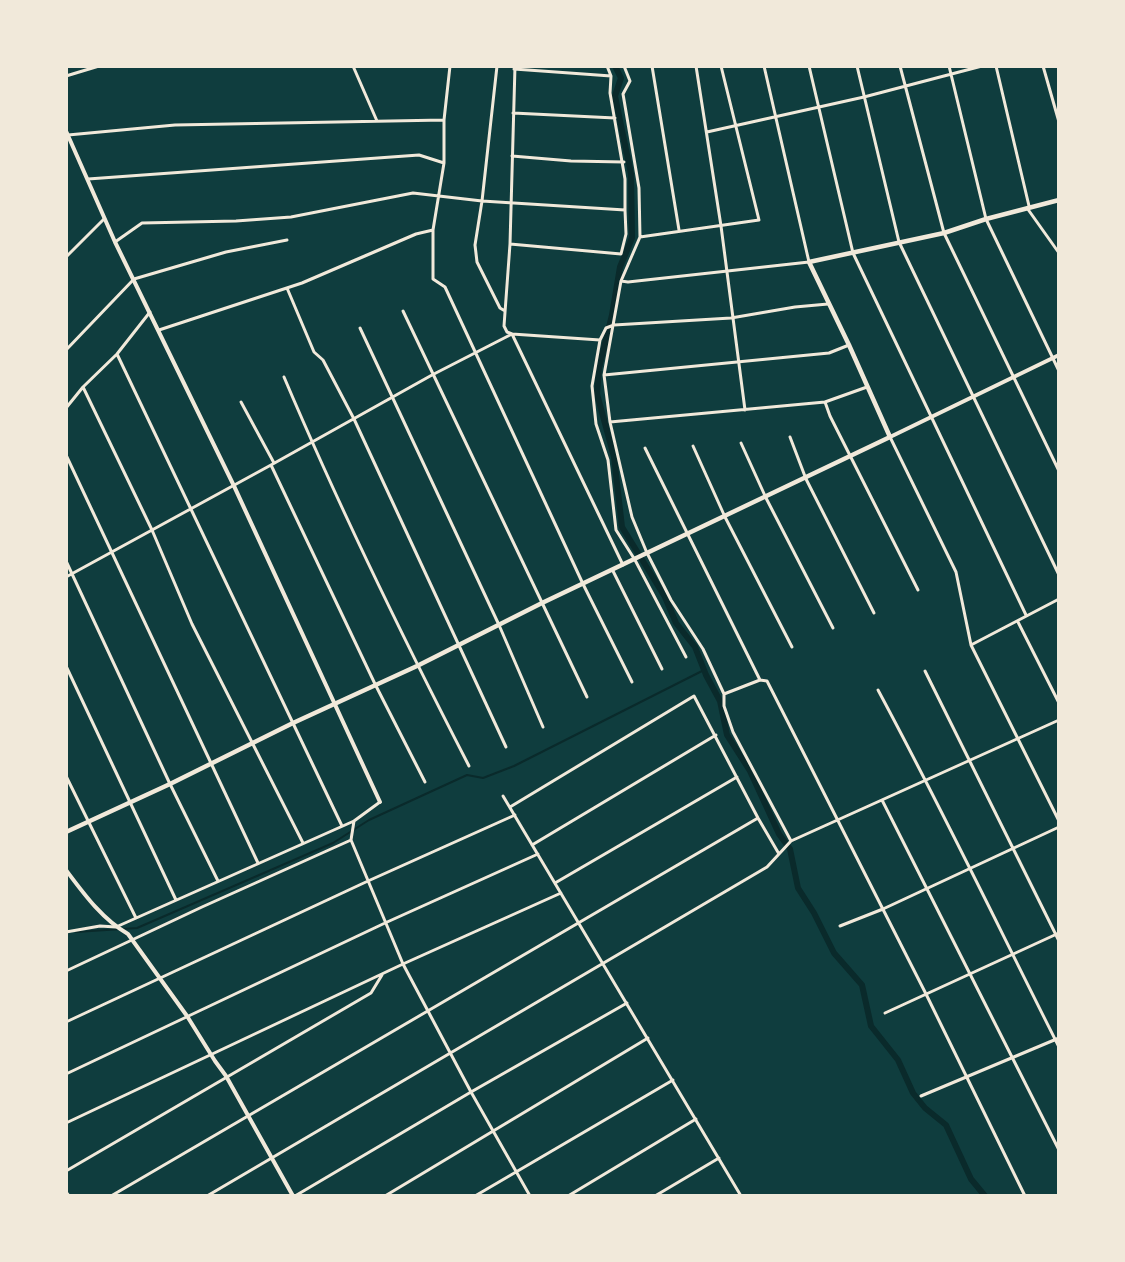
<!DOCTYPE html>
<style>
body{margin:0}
#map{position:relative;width:1125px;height:1262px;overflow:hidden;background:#0f3d3e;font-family:Jost,sans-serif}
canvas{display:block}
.frame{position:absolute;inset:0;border:68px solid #f1e9da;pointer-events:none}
</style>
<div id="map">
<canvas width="1125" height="1262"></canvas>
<div class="frame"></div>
</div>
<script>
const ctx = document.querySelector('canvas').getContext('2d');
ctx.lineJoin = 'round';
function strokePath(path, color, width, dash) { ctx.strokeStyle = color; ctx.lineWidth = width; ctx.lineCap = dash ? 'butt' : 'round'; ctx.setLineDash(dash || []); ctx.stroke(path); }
const stream = new Path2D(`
 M76,932L137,928L333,843L369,820L467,775L483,778L514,766L704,670`);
const canal = new Path2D(`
 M615,66L621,78L615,96L631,174L632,238L620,267L612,315L599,368L597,394L614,457L622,527L665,597L676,623L695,647L706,675L720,701L727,735L750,771L779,834L790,849L798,888L814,913L834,953L862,985L871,1026L898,1060L913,1093L925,1108L946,1125L971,1179L985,1196`);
const minor = new Path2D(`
 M353,66L377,121
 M450,66L444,120V163L433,230V279L445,287L583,584L632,682
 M497,66L482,201L475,245L477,262L500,308L505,311
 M515,66L510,244L504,326L507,332L512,334L623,565
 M624,66L630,81L623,94L639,188L640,237L621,281L604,375L610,422L632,517L647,553L671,600L703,649L724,694V706L733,732L791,841
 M652,66L679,230
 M696,66L721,226L745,410
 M809,66L853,253L1026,615
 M857,66L899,242L1059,575
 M900,66L944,233L1059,471
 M949,66L986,219L1059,371
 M996,66L1029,206
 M1043,66L1059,122
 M514,69L611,76
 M66,76L99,66
 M513,113L615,118
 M707,132L864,97L982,66
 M66,137L68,135L175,125L444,120
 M512,156L571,161L624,162
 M88,179L419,155L444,163
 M1027,208L1059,253
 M640,237L759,220L721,66
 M115,242L142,223L236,221L291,217L413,193L482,201L625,210V179L610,93L611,76L607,66
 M510,244L621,254L626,234L625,210
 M66,257L104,219
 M621,281L628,282L809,262L764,66
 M287,288L314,352L323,360L354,419L506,747
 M403,311L587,697
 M360,328L499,625L543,727
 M159,330L302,283L416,234L433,230
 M66,350L134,279L226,252L287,240
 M117,354L342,826
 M604,375L829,353L849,345
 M284,377C340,509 403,638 469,766
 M83,387L152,530L192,624L303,843
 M241,402L274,463
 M825,402L830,416L918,590
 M66,408L83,387L117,354L150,312
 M610,422L825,402L867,387
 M790,437L806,479L874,613
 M890,437L956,572L971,645L1059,821
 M741,443L766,498L833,628
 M693,446L725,517L792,647
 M645,448L760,680
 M66,455L258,863
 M271,465L375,684L425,782
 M66,561L170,784L218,881
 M613,571L662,669
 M66,577L271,465L432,375L512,334L600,340
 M1018,622L1059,703
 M971,645L1059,599
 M686,657L635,560L616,530L608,460L596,424L592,386L600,340L606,328L614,325L731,318L795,307L828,304
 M66,666L176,900
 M925,671L1059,941
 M878,690C941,807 999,928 1059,1047
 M724,694L760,680L767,681L926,994L1025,1196
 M66,776L136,918
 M503,796L741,1196
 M882,800L1059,1150
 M510,807L694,696L758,818L779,854
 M354,821L351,840L403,964L471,1092L530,1196
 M532,845L716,735
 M555,883L737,777
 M840,926L883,909L1059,827
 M66,932L100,926L116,927L354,821L380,802
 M66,971L202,907L351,840
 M885,1013L1059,933
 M66,1022L368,881L515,815
 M66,1074L385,923L538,854
 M921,1096L1059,1038
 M66,1123L403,964L561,893
 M66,1171L371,993L382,975
 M66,1192L69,1196
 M111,1196L758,818
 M207,1196L767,867L791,841L1059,720
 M295,1196L471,1092L627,1003
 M385,1196L648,1038
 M475,1196L673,1080
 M568,1196L696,1119
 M655,1196L719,1158`);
const tertiary = new Path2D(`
 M66,131L115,242L234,486L380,802
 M890,437L1059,355
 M66,870C84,894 102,919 128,934L187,1016L215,1061L226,1076L293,1196`);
const secondary = new Path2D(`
 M66,832L170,784L293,723L417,666L542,603L890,437L849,345L809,262L944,233L986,219L1059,200`);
strokePath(stream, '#0a2a2b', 2);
strokePath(canal, '#0a2a2b', 6);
strokePath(minor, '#f1e9da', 3);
strokePath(tertiary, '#f1e9da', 4);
strokePath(secondary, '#f1e9da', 4.5);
</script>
